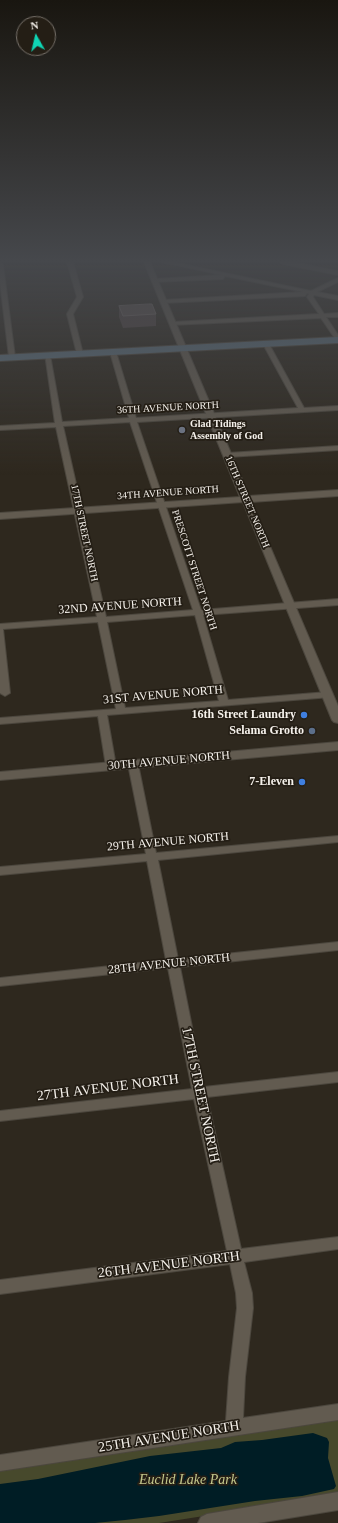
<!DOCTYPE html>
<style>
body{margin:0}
#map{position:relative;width:338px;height:1523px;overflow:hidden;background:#2e281e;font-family:Georgia,serif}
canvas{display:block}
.north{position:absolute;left:16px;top:16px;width:40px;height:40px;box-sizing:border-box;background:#241e15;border:1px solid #78726b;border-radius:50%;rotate:352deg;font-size:11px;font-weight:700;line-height:16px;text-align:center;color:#f5f1eb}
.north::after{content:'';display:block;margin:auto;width:14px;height:18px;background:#0fd5b4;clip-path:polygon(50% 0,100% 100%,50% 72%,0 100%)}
</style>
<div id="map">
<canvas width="338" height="1523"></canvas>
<div class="north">N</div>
</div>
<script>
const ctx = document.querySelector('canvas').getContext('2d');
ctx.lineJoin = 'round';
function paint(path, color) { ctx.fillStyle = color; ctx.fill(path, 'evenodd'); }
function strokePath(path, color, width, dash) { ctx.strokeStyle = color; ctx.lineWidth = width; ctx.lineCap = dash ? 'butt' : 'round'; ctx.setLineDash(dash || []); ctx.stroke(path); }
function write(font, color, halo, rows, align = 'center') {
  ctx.font = font + ' Georgia,serif'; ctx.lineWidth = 3.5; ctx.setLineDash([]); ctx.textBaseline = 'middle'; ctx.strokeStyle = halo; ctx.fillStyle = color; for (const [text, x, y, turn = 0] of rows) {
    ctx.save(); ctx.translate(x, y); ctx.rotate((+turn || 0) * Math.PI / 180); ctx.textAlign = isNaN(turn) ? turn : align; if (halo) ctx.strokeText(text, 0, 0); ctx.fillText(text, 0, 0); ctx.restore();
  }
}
const green = new Path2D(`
 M338,1419V1495L159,1523H0V1470Z`);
const water = new Path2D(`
 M313,1433L327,1438L329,1442L328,1458L336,1486L334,1489L302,1496L255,1501L159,1516L125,1520L95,1523H0V1484L38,1479L150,1456L221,1448L235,1442L262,1440Z`);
const minor = new Path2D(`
 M67,262H73L83,297L73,314L83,354L80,356L77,354L67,314L77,297Z
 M162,262H172L311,291L338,278V282L317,292L338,296V300L314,295L313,297L324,314L338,313V317H326L338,335V341L336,340L321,318L171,325L170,324L173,322L319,314L307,297L309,294L307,293L305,296L162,303V301L164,300L303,292L225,276L223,279L153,282L152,281L155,279L222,275Z
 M0,263L3,265L15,357L12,359L9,357L0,282Z
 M266,342L269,344L304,408L338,406V410L137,422L201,610L338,599V605L203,615L228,700L328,692L333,695L331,697L107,715L116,766L111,769L106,766L98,716L0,724V718L116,709L98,622L3,629L10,693L5,696L0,693V624L97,617L56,427L0,430V426L55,423L45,354L50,355L62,422L129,418L110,352L113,350L116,352L136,418L298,408L263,344ZM130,422L193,610L106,617L63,426ZM195,615L219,701L125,708L107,622Z
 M338,446V450L228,457L224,455L228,453Z
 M133,761L138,764L156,853L338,836V842L158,860L178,959L338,942V950L180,967L204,1087L338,1072V1082L207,1097L241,1249L338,1237V1249L244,1262L252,1293L253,1308L245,1377L243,1418L338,1404V1420L0,1471V1455L226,1421L229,1377L237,1308L236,1293L230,1264L0,1294V1280L227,1251L194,1099L0,1121V1111L192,1089L168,968L0,986V978L166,960L147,861L0,875V867L146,854L128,764Z
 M338,1492V1510L258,1523H198L201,1517L207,1514Z`);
const tertiary = new Path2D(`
 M144,262H150L249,496L338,490V496L251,502L338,706V723L334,722L332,720L243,502L0,519V513L240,497Z
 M280,262H292L338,271V275L283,264Z
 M338,742V750L0,780V772Z`);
const secondary = new Path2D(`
 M338,337V343L0,361V355Z`);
const wall = new Path2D(`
 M119,306L156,314V326L123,328L119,317Z`);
const building = new Path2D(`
 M149,304H152L156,314L123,316L119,306Z`);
const markers = [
 [182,430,4,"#6b7280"],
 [304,715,4,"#3f7fe0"],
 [312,731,4,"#5c6f8a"],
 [302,782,4,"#3f7fe0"]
];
const farStreetnames = [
 ["36TH AVENUE NORTH",168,408,-3],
 ["34TH AVENUE NORTH",168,493,-4],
 ["16TH STREET NORTH",247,502,67],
 ["17TH STREET NORTH",84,533,78],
 ["PRESCOTT STREET NORTH",194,570,72]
];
const farPoinames = [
 ["Glad Tidings",190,424],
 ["Assembly of God",190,436]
];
const streetNames = [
 ["32ND AVENUE NORTH",120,606,-4],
 ["31ST AVENUE NORTH",163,695,-5],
 ["30TH AVENUE NORTH",169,761,-5],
 ["29TH AVENUE NORTH",168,842,-5],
 ["28TH AVENUE NORTH",169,964,-6]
];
const poiNames = [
 ["16th Street Laundry",296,715],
 ["Selama Grotto",304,731],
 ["7-Eleven",294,782]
];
const nearStreetnames = [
 ["27TH AVENUE NORTH",108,1088,-7],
 ["17TH STREET NORTH",200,1095,78],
 ["26TH AVENUE NORTH",169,1265,-7],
 ["25TH AVENUE NORTH",169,1437,-9]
];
const nearParknames = [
 ["Euclid Lake Park",188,1480]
];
paint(green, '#47492c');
paint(water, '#001d25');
strokePath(minor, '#4c473e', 2);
strokePath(tertiary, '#4c473e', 2);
strokePath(secondary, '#4c473e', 2);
paint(minor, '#625b50');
paint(tertiary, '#625b50');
paint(secondary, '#5c6f7c');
paint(wall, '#504342');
paint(building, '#625654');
strokePath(building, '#796e6c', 1);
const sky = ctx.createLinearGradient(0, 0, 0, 475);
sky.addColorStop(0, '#191610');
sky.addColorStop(0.55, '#46484c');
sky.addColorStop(1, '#46484c00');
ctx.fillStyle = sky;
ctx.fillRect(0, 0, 338, 475);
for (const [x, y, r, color] of markers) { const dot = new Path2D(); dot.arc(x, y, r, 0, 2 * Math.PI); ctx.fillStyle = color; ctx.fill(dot); strokePath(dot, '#241e15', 1.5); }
write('10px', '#f5f1eb', '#241e15', farStreetnames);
write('bold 10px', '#f5f1eb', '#241e15', farPoinames, 'left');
write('12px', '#f5f1eb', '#241e15', streetNames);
write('bold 12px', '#f5f1eb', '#241e15', poiNames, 'right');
write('14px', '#f5f1eb', '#241e15', nearStreetnames);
write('italic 14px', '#c3c88d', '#241e15', nearParknames);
</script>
